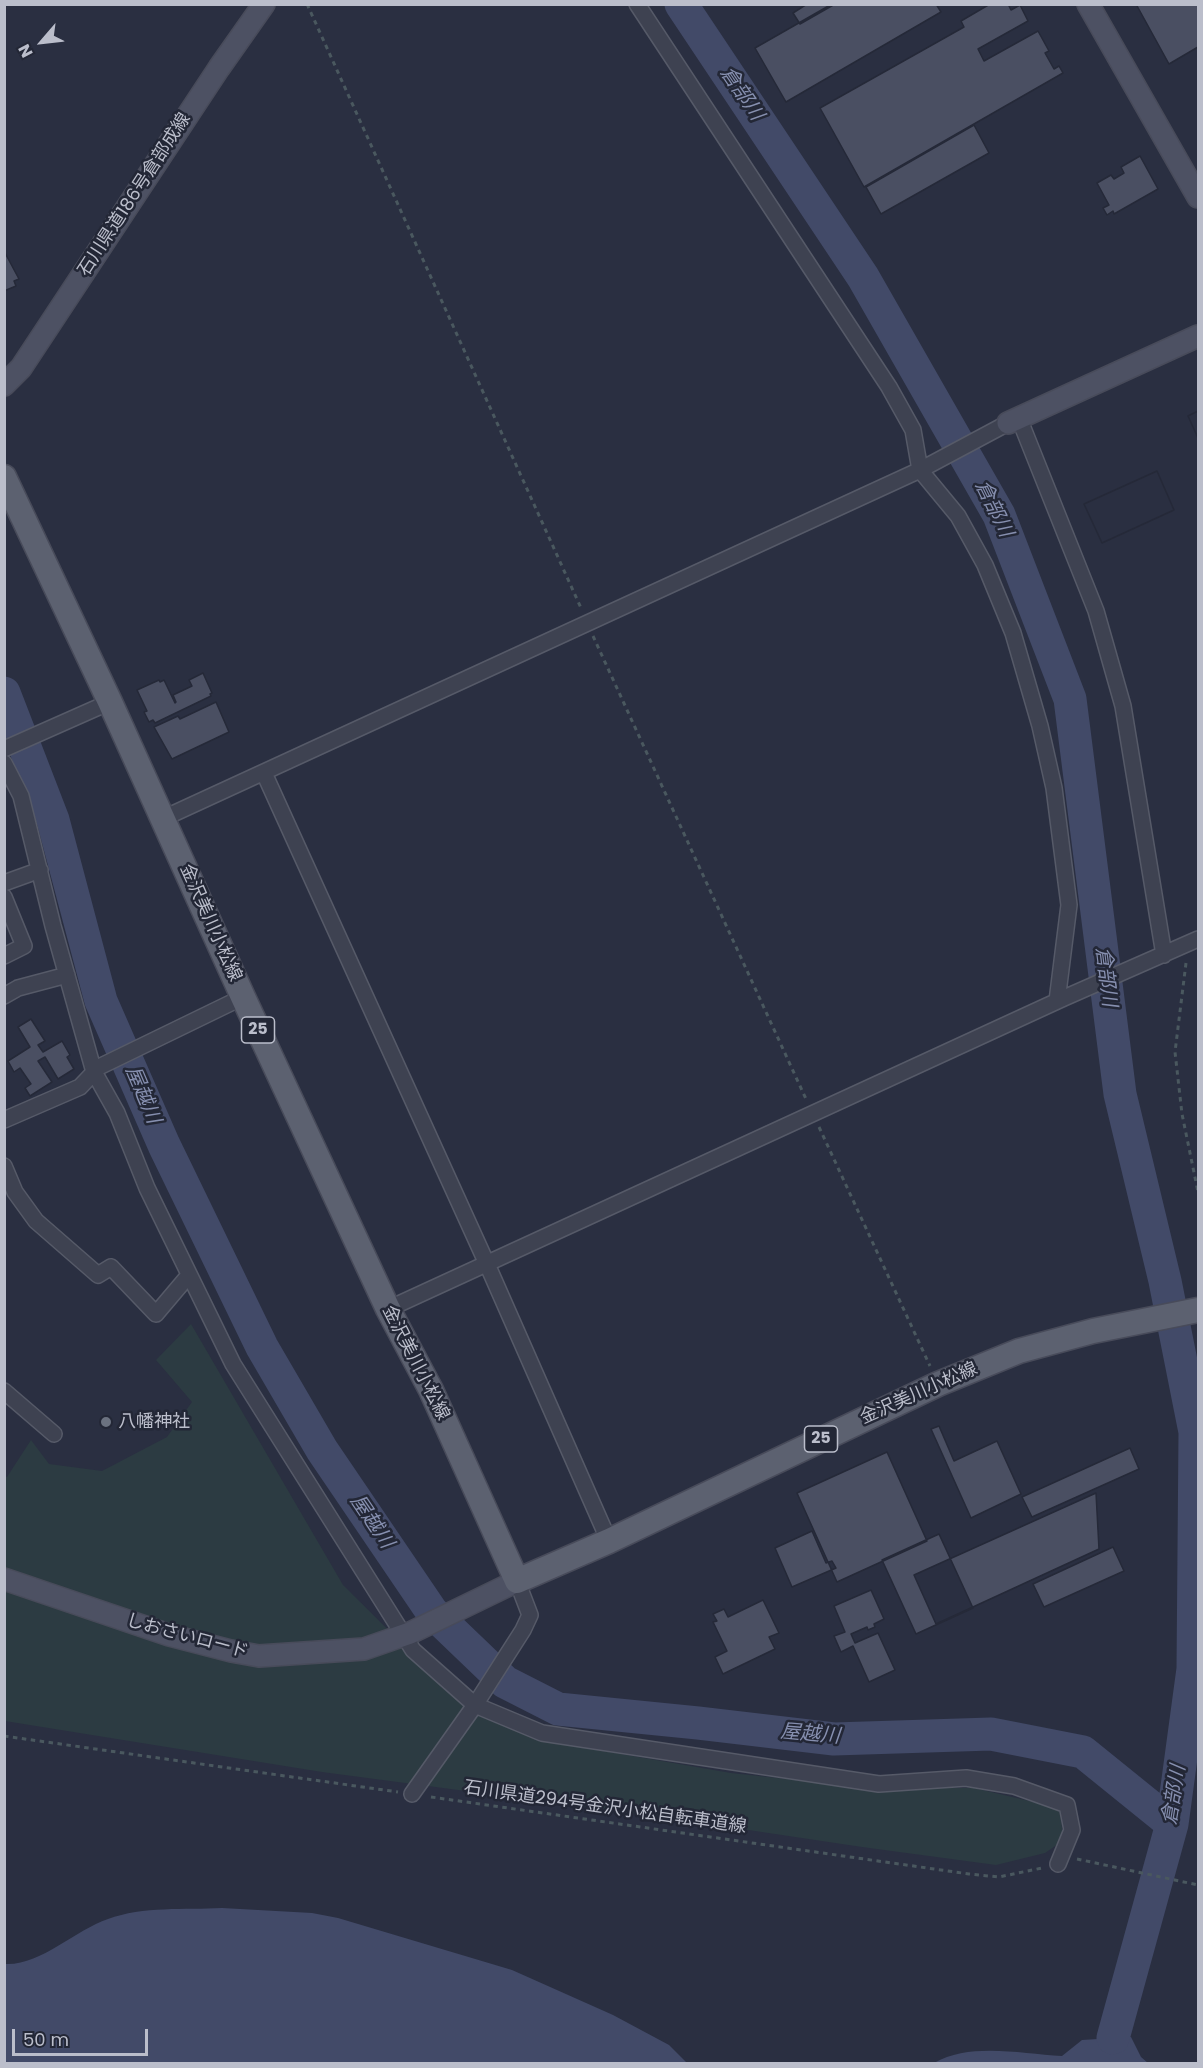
<!DOCTYPE html>
<meta charset="utf-8">
<style>
body{margin:0}
#map{position:relative;width:1203px;height:2068px;overflow:hidden;background:#2a2f41;font-family:Poppins,sans-serif}
canvas{display:block}
.frame{position:absolute;inset:0;border:6px solid #bbbecb;pointer-events:none}
.north{position:absolute;left:12px;top:12px;width:60px;height:60px;-webkit-text-stroke:4px #232736;paint-order:stroke;rotate:242deg;font-size:16px;font-weight:700;line-height:24px;text-align:center;color:#bbbecb}
.north::after{content:'';display:block;margin:auto;width:21px;height:27px;background:#bbbecb;clip-path:polygon(50% 0,100% 100%,50% 72%,0 100%)}
.scale{position:absolute;left:12px;top:2029px;width:136px;height:27px;box-sizing:border-box;border:3px solid #bbbecb;border-top:0;padding-left:8px;font-size:18px;line-height:21px;white-space:nowrap;color:#bbbecb;-webkit-text-stroke:4px #232736;paint-order:stroke}
</style>
<div id="map">
<canvas width="1203" height="2068"></canvas>
<div class="frame"></div>
<div class="north">N</div>
<div class="scale">50 m</div>
</div>
<script>
const ctx = document.querySelector('canvas').getContext('2d');
ctx.lineJoin = 'round';
function paint(path, color) { ctx.fillStyle = color; ctx.fill(path, 'evenodd'); }
function strokePath(path, color, width, dash) { ctx.strokeStyle = color; ctx.lineWidth = width; ctx.lineCap = dash ? 'butt' : 'round'; ctx.setLineDash(dash || []); ctx.stroke(path); }
function write(font, color, halo, rows, align = 'center') {
  ctx.font = font + ' Poppins,"Noto Sans JP",sans-serif'; ctx.lineWidth = 5; ctx.setLineDash([]); ctx.textBaseline = 'middle'; ctx.strokeStyle = halo; ctx.fillStyle = color; for (const [text, x, y, turn = 0] of rows) {
    ctx.save(); ctx.translate(x, y); ctx.rotate((+turn || 0) * Math.PI / 180); ctx.textAlign = isNaN(turn) ? turn : align; if (halo) ctx.strokeText(text, 0, 0); ctx.fillText(text, 0, 0); ctx.restore();
  }
}
const green = new Path2D(`
 M191,1324L343,1585L456,1697L540,1740L731,1773L871,1788H974L1059,1808L1064,1840L1045,1853L996,1865L862,1847L655,1816L322,1772L5,1721V1476L7,1477L31,1440L49,1464L102,1471L167,1437L192,1402L156,1360Z`);
const water = new Path2D(`
 M222,1908L312,1913L338,1918L512,1970L613,2015L669,2045L687,2063H5V1964C40,1966 75,1930 108,1919C143,1906 185,1910 222,1908Z
 M1131,2037L1141,2057L1148,2063H934C971,2042 1021,2054 1062,2056L1082,2040Z`);
const river = new Path2D(`
 M681,4L863,277L999,515L1070,699L1120,1094L1165,1281L1195,1432L1193,1669L1172,1824L1113,2038
 M4,693L53,820L101,1001L164,1145L262,1347L322,1450L432,1612L505,1682L558,1709L698,1723L834,1739L991,1734L1083,1752L1172,1824`);
const building = new Path2D(`
 M807,4H835L800,24L793,13Z
 M832,4H936L941,12L786,102L755,48Z
 M990,4H1008L1011,10L1020,5L1028,21L978,49L984,61L1038,31L1049,51L1045,53L1054,69L1059,66L1063,73L864,187L820,108L964,27L961,21Z
 M1136,4H1198V47L1169,64Z
 M974,125L989,153L881,214L866,187Z
 M1140,156L1158,189L1114,214L1113,211L1107,215L1103,208L1109,205L1097,183L1111,175L1114,179L1124,173L1121,167Z
 M4,251L19,279L14,281L16,286L4,291Z
 M1198,411V438L1188,416Z
 M1198,411V438L1188,416Z
 M1157,471L1174,510L1102,543L1084,504Z
 M1157,471L1174,510L1102,543L1084,504Z
 M203,673L212,693L210,694L211,696L155,723L153,720L149,722L144,712L147,711L137,690L159,680L160,682L164,680L175,703L176,702L173,695L192,686L189,680Z
 M216,702L229,732L172,759L154,727L178,716L180,719Z
 M31,1019L45,1041L38,1045L43,1052L62,1041L70,1055L67,1057L74,1069L58,1079L45,1057L38,1061L52,1082L30,1096L25,1088L31,1084L20,1068L14,1072L8,1061L30,1047L18,1027Z
 M939,1426L954,1461L997,1441L1021,1494L971,1518L931,1429Z
 M1130,1448L1139,1469L1032,1517L1022,1497Z
 M887,1452L927,1541L837,1582L797,1493Z
 M1096,1493L1099,1549L936,1624L914,1575Z
 M812,1531L826,1563L832,1561L836,1568L792,1587L775,1548Z
 M939,1534L973,1608L916,1634L882,1560Z
 M1113,1547L1124,1571L1044,1607L1033,1584Z
 M871,1590L884,1619L874,1624L875,1627L868,1630L867,1627L851,1634L855,1643L878,1633L895,1670L869,1682L853,1646L841,1652L834,1636L845,1632L834,1606Z
 M763,1600L779,1633L769,1637L775,1649L723,1674L715,1657L727,1651L713,1622L717,1621L713,1614L724,1609L728,1617Z`);
const path = new Path2D(`
 M307,4L581,608
 M593,636L806,1099
 M1186,963L1175,1052L1182,1114L1198,1192
 M819,1127L930,1366
 M4,1736L398,1792
 M431,1797L969,1874L999,1877L1042,1868
 M1077,1859L1198,1885`);
const street = new Path2D(`
 M637,4L889,387L913,430L920,470L958,516L985,565L1013,633L1040,726L1054,788L1069,905L1057,1001
 M1019,418L1096,611L1123,706L1164,955
 M4,749L110,702
 M4,763L21,796L53,926L94,1072L117,1113L147,1188L233,1364L413,1650L475,1705L542,1733L879,1784L966,1778L1014,1786L1067,1805L1072,1830L1058,1864
 M264,773L487,1264L609,1541
 M164,818L920,470L1008,423
 M4,883L40,870
 M4,897L24,946L4,956
 M4,996L18,988L67,975
 M4,1120L80,1087L99,1067L243,997
 M4,1166L15,1192L36,1221L98,1275L111,1267L156,1314L189,1275
 M388,1309L1064,998L1198,939
 M4,1391L54,1434
 M412,1794L475,1705L523,1630L530,1615L517,1581`);
const secondary = new Path2D(`
 M1088,4L1198,197
 M4,385L21,368L219,68L264,4
 M1008,423L1198,336
 M4,1579L169,1635L231,1651L259,1656L364,1649L410,1633L517,1581`);
const primary = new Path2D(`
 M4,477L110,702L243,997L388,1309L431,1390L517,1581L609,1541L938,1384L1019,1351L1093,1331L1198,1310`);
const markers = [
 [106,1422,6,"#6b7280"]
];
const shields = [
 [258,1030,33],
 [821,1439,33]
];
const shieldNames = [
 ["25",258,1030],
 ["25",821,1439]
];
const streetNames = [
 ["石川県道186号倉部成線",135,195,-57],
 ["金沢美川小松線",210,923,66],
 ["金沢美川小松線",415,1363,63],
 ["金沢美川小松線",919,1394,-24],
 ["しおさいロード",187,1637,15],
 ["石川県道294号金沢小松自転車道線",605,1808,8]
];
const poiNames = [
 ["八幡神社",118,1422]
];
const waterNames = [
 ["倉部川",741,94,56],
 ["倉部川",993,509,64],
 ["倉部川",1105,977,83],
 ["屋越川",142,1095,67],
 ["屋越川",371,1522,56],
 ["屋越川",810,1735,5],
 ["倉部川",1175,1795,-81]
];
paint(green, '#2c3b42');
paint(water, '#424a68');
strokePath(river, '#424a68', 33);
paint(building, '#4a4f62');
strokePath(building, '#252938', 1.5);
strokePath(street, '#565a68', 18);
strokePath(secondary, '#484b5a', 24);
strokePath(primary, '#484b5a', 27);
strokePath(path, '#4a585f', 3, [4.5, 4.5]);
strokePath(street, '#3e4251', 15);
strokePath(secondary, '#4d5163', 21);
strokePath(primary, '#5c6170', 24);
for (const [x, y, r, color] of markers) { const dot = new Path2D(); dot.arc(x, y, r, 0, 2 * Math.PI); ctx.fillStyle = color; ctx.fill(dot); strokePath(dot, '#232736', 2); }
for (const [x, y, w] of shields) { const box = new Path2D(); box.roundRect(x - w / 2, y - 13, w, 26, 4.5); ctx.fillStyle = '#232736'; ctx.fill(box); strokePath(box, '#bbbecb', 1.5); }
write('bold 16px', '#bbbecb', null, shieldNames);
write('18px', '#bbbecb', '#232736', streetNames);
write('18px', '#bbbecb', '#232736', poiNames, 'left');
write('italic 20px', '#868faf', '#232736', waterNames);
</script>
